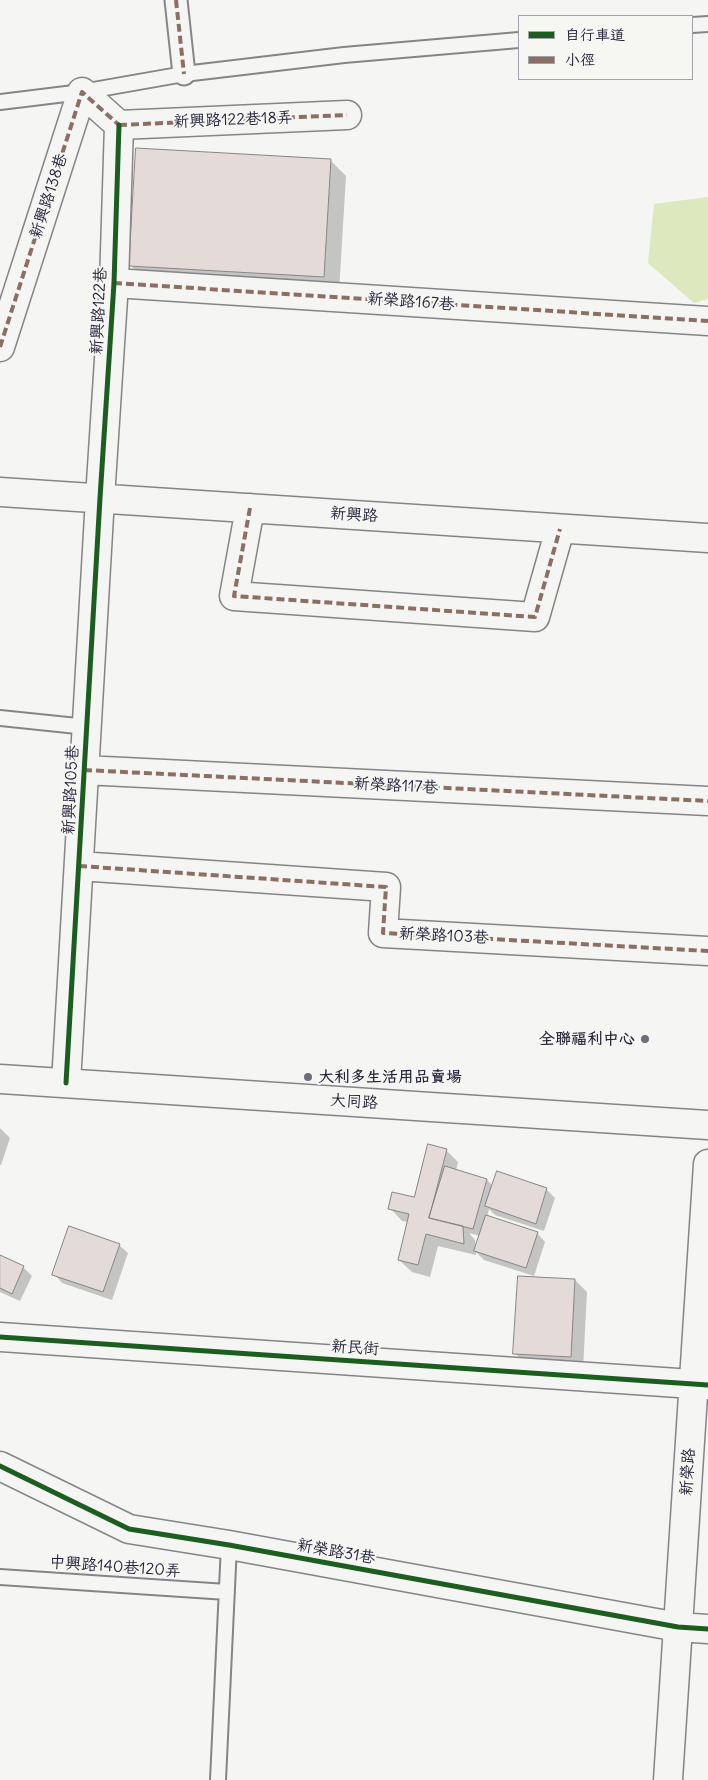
<!DOCTYPE html>
<meta charset="utf-8">
<style>
body{margin:0}
#map{position:relative;width:708px;height:1780px;overflow:hidden;background:#f5f5f3;font-family:Delius,"LXGW WenKai TC",sans-serif}
canvas{display:block}
.legend{position:absolute;left:518px;top:15px;width:175px;height:65px;box-sizing:border-box;background:#f6f6f2;border:1px solid #a1a1a9;margin:0;padding:6px 9px;list-style:none;font-size:15px;color:#22223b}
.legend li{display:flex;align-items:center;gap:10px;height:25px}
.legend b{width:25px;border:1px solid #a1a1a9}
</style>
<div id="map">
<canvas width="708" height="1780"></canvas>
<ul class="legend">
<li><b style="height:6px;background:#1b5e20"></b>自行車道</li>
<li><b style="height:6px;background:#8d6e63"></b>小徑</li>
</ul>
</div>
<script>
const ctx = document.querySelector('canvas').getContext('2d');
ctx.lineJoin = 'round';
function paint(path, color) { ctx.fillStyle = color; ctx.fill(path, 'evenodd'); }
function strokePath(path, color, width, dash) { ctx.strokeStyle = color; ctx.lineWidth = width; ctx.lineCap = dash ? 'butt' : 'round'; ctx.setLineDash(dash || []); ctx.stroke(path); }
function write(font, color, halo, rows, align = 'center') {
  ctx.font = font + ' Delius,"LXGW WenKai TC",sans-serif'; ctx.lineWidth = 4; ctx.setLineDash([]); ctx.textBaseline = 'middle'; ctx.strokeStyle = halo; ctx.fillStyle = color; for (const [text, x, y, turn = 0] of rows) {
    ctx.save(); ctx.translate(x, y); ctx.rotate((+turn || 0) * Math.PI / 180); ctx.textAlign = isNaN(turn) ? turn : align; if (halo) ctx.strokeText(text, 0, 0); ctx.fillText(text, 0, 0); ctx.restore();
  }
}
const green = new Path2D(`
 M708,197V299L694,303L648,263L654,204Z`);
const shadow = new Path2D(`
 M330,160L346,176L339,292L146,281L130,265Z
 M0,1128L10,1138L1,1165H0Z
 M446,1150L458,1162L456,1171L487,1180L493,1186L498,1173L547,1190L555,1198L544,1231L495,1215L489,1209L487,1217L537,1233L545,1242L534,1276L484,1260L476,1252V1255L438,1246L430,1277L412,1272L399,1260L409,1222L402,1221L390,1208L415,1199ZM469,1233L480,1236L476,1249L475,1240Z
 M119,1245L128,1253L112,1300L62,1283L54,1274Z
 M0,1257L23,1267L32,1276L20,1301L0,1292Z
 M575,1280L587,1292L583,1369L527,1366L515,1353Z`);
const building = new Path2D(`
 M136,148L331,159L324,277L129,266Z
 M428,1144L447,1149L429,1218L463,1226L464,1244L426,1234L418,1265L398,1260L409,1214L388,1209L392,1192L414,1197Z
 M445,1166L487,1179L473,1229L429,1218Z
 M497,1171L547,1188L536,1224L485,1206Z
 M486,1215L538,1232L526,1268L474,1251Z
 M69,1226L120,1244L103,1292L52,1275Z
 M0,1255L24,1266L12,1294L0,1288Z
 M518,1276L575,1279L571,1357L513,1354Z`);
const service = new Path2D(`
 M692,25L708,24
 M0,102L82,92L184,74L344,55L519,40
 M0,718L87,727
 M0,1577L227,1592
 M218,1780L229,1545`);
const pedestrian = new Path2D(`
 M176,0L184,74`);
const minor = new Path2D(`
 M119,125L347,115
 M114,283L708,321
 M0,347L82,92L119,125
 M0,492L708,538
 M250,508L234,596L535,617L560,529
 M84,770L708,801
 M79,866L386,887L383,933L708,951
 M0,1079L708,1125
 M66,1083L100,498L114,283L119,125
 M0,1337L708,1385
 M0,1466L129,1529L229,1545L678,1627L708,1629
 M668,1780L708,1164`);
const quiet = new Path2D(`
 M176,0L184,74
 M119,125L347,115
 M114,283L708,321
 M0,347L82,92L119,125
 M250,508L234,596L535,617L560,529
 M84,770L708,801
 M79,866L386,887L383,933L708,951`);
const cycleway = new Path2D(`
 M66,1083L100,498L114,283L119,125
 M0,1337L708,1385
 M0,1466L129,1529L229,1545L678,1627L708,1629`);
const markers = [
 [645,1039,5,"#6c6c7b"],
 [308,1077,5,"#6c6c7b"]
];
const streetNames = [
 ["新興路122巷18弄",233,120,-2],
 ["新興路138巷",49,196,-72],
 ["新榮路167巷",411,302,4],
 ["新興路122巷",99,311,-87],
 ["新興路",354,515,4],
 ["新榮路117巷",396,786,3],
 ["新興路105巷",71,790,-87],
 ["新榮路103巷",444,936,3],
 ["大同路",354,1102,4],
 ["新民街",355,1348,4],
 ["新榮路",688,1472,-86],
 ["新榮路31巷",336,1552,10],
 ["中興路140巷120弄",115,1567,4]
];
const poiNames = [
 ["全聯福利中心",635,1039],
 ["大利多生活用品賣場",318,1077,"left"]
];
paint(green, '#dde8be');
paint(shadow, '#0003');
paint(building, '#e4dad7');
strokePath(building, '#858589', 1);
strokePath(service, '#858589', 18);
strokePath(pedestrian, '#858589', 25);
strokePath(minor, '#858589', 31);
strokePath(service, '#f5f5f3', 14);
strokePath(pedestrian, '#f5f5f3', 21);
strokePath(minor, '#f5f5f3', 28);
strokePath(quiet, '#8d6e63', 4, [8, 4]);
strokePath(cycleway, '#1b5e20', 5);
for (const [x, y, r, color] of markers) { const dot = new Path2D(); dot.arc(x, y, r, 0, 2 * Math.PI); ctx.fillStyle = color; ctx.fill(dot); strokePath(dot, '#f6f6f2', 2); }
write('16px', '#22223b', '#f6f6f2', streetNames);
write('bold 16px', '#22223b', '#f6f6f2', poiNames, 'right');
</script>
